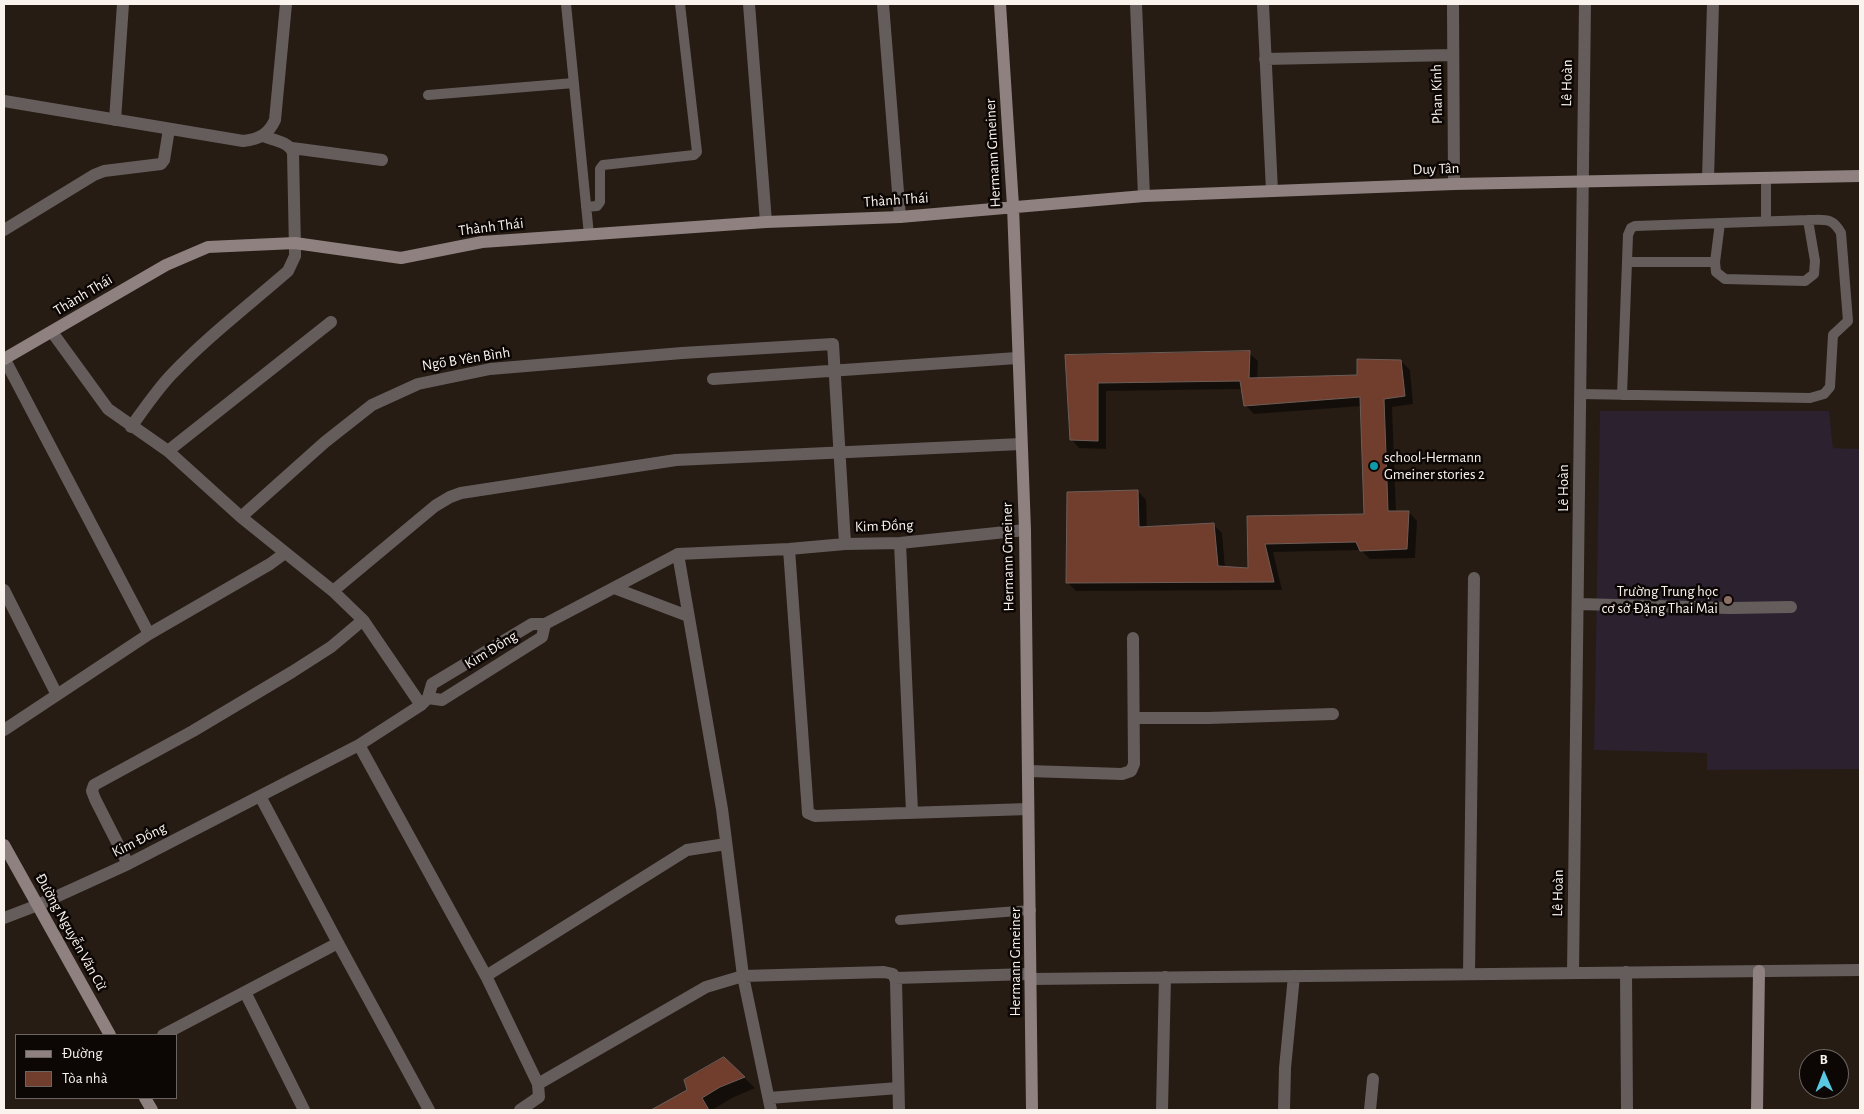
<!DOCTYPE html>
<meta charset="utf-8">
<style>
body{margin:0}
#map{position:relative;width:1864px;height:1114px;overflow:hidden;background:#261c13;font-family:"Alegreya Sans",sans-serif}
canvas{display:block}
.frame{position:absolute;inset:0;border:5px solid #faf3ed;pointer-events:none}
.legend{position:absolute;left:15px;top:1034px;width:162px;height:65px;box-sizing:border-box;background:#0c0705;border:1px solid #6b6562;margin:0;padding:6px 9px;list-style:none;font-size:15px;color:#faf3ed}
.legend li{display:flex;align-items:center;gap:10px;height:25px}
.legend b{width:25px;border:1px solid #6b6562}
.north{position:absolute;left:1799px;top:1049px;width:50px;height:50px;box-sizing:border-box;background:#0c0705;border:1px solid #6b6562;border-radius:50%;rotate:359deg;font-size:14px;font-weight:700;line-height:20px;text-align:center;color:#faf3ed}
.north::after{content:'';display:block;margin:auto;width:18px;height:22px;background:#59c8e4;clip-path:polygon(50% 0,100% 100%,50% 72%,0 100%)}
</style>
<div id="map">
<canvas width="1864" height="1114"></canvas>
<div class="frame"></div>
<ul class="legend">
<li><b style="height:6px;background:#8e8180"></b>Đường</li>
<li><b style="height:14px;background:#713d2d"></b>Tòa nhà</li>
</ul>
<div class="north">B</div>
</div>
<script>
const ctx = document.querySelector('canvas').getContext('2d');
ctx.lineJoin = 'round';
function paint(path, color) { ctx.fillStyle = color; ctx.fill(path, 'evenodd'); }
function strokePath(path, color, width, dash) { ctx.strokeStyle = color; ctx.lineWidth = width; ctx.lineCap = dash ? 'butt' : 'round'; ctx.setLineDash(dash || []); ctx.stroke(path); }
function write(font, color, halo, rows, align = 'center') {
  ctx.font = font + ' "Alegreya Sans",sans-serif'; ctx.lineWidth = 5; ctx.setLineDash([]); ctx.textBaseline = 'middle'; ctx.strokeStyle = halo; ctx.fillStyle = color; for (const [text, x, y, turn = 0] of rows) {
    ctx.save(); ctx.translate(x, y); ctx.rotate((+turn || 0) * Math.PI / 180); ctx.textAlign = isNaN(turn) ? turn : align; if (halo) ctx.strokeText(text, 0, 0); ctx.fillText(text, 0, 0); ctx.restore();
  }
}
const education = new Path2D(`
 M1600,411H1829L1833,448L1860,449V769L1707,770V753L1594,750Z`);
const shadow = new Path2D(`
 M1249,353L1258,361L1257,379L1358,376L1401,361L1410,370L1413,404L1392,407L1396,512H1409L1417,521L1415,558L1370,559L1361,550L1273,552L1282,590L1076,591L1067,582L1138,491L1146,500L1147,528L1214,525L1222,533L1225,568L1250,569L1248,517L1366,515L1362,406L1254,414L1245,405L1243,389L1106,391V449L1079,448L1071,439L1067,356Z
 M724,1058L755,1088L732,1098L712,1110H653L688,1090Z`);
const building = new Path2D(`
 M1250,351L1249,378L1357,375V359L1401,360L1405,396L1384,399L1388,511H1409L1407,549L1360,551L1356,542L1265,544L1274,582L1066,583L1067,492L1138,490L1139,527L1214,523L1218,566L1248,568L1247,516L1364,514L1360,397L1244,406L1240,381L1098,383V441L1070,440L1065,355Z
 M724,1057L745,1077L720,1087L702,1098L709,1110H651L687,1090L684,1080Z`);
const lane = new Path2D(`
 M566,4L589,235
 M428,95L574,83
 M586,207L597,206L600,202V169L603,165L694,155L697,152L680,4
 M1766,221V177
 M1720,223L1715,262L1716,272L1725,279L1805,281L1814,274L1815,261L1808,220
 M1627,262H1715
 M1580,394L1810,398L1824,394L1830,387L1833,335L1848,321L1841,233C1832,217 1825,220 1808,220L1635,226L1631,228L1628,235L1622,395
 M900,920L1031,910`);
const street = new Path2D(`
 M749,4L766,222
 M883,4L900,217
 M1136,4L1144,196
 M1263,4L1272,191
 M1453,4L1454,184
 M1265,59L1452,55
 M4,101L243,141C259,139 268,135 275,120L286,4
 M115,120L123,4
 M292,148L382,160
 M1708,179L1713,4
 M4,230L94,175L104,171L161,164L164,160L169,129
 M52,332L108,409L168,451L241,517L333,591L363,620L421,705
 M4,358L149,634
 M713,379L1017,358
 M131,427C144,409 156,391 171,375C207,337 249,305 288,271L295,256V249L293,153C290,142 273,140 263,136
 M168,451L331,322
 M241,517L325,442L372,405L418,384L490,369L682,353L833,344L845,544
 M900,543L912,812
 M789,549L808,813L815,816L1028,809
 M678,554L722,809L743,976L771,1110
 M614,588L688,616
 M4,590L57,695
 M333,591L435,506L450,497L461,493L676,460L1021,444
 M1578,604L1730,608L1791,607
 M428,698L442,700L542,637L545,624L678,554L789,549L845,544L900,543L1025,530
 M1134,718H1208L1333,714
 M4,730L149,634L270,564L285,553
 M359,745L486,976L538,1084L539,1097L520,1110
 M1028,771L1122,774L1131,771L1134,764L1133,638
 M260,796L338,943L429,1110
 M128,864L95,799L92,791L94,785L193,731L292,672L331,647L363,620
 M4,918L38,905L128,864L359,745L421,705L428,698L432,684L532,624H545
 M1626,972L1627,1110
 M1573,973L1585,4
 M1469,974L1474,578
 M486,976L687,850L726,844
 M895,978L1030,974
 M1031,979L1860,970
 M245,992L304,1110
 M163,1035L338,943
 M538,1084L706,987L743,976L884,972L893,974L896,981L899,1110
 M769,1098L898,1088
 M1162,1110L1165,977
 M1284,1110L1285,1068L1294,976
 M1370,1110L1373,1079`);
const secondary = new Path2D(`
 M1000,4L1013,206L1025,530L1032,1110
 M4,359L166,265L208,247L295,243L401,258L482,242L766,222L900,217L1144,196L1454,184L1860,176
 M4,845L110,1035
 M145,1098L152,1110
 M1757,1110L1759,971`);
const markers = [
 [1374,466,5,"#0f9aa8"],
 [1728,600,5,"#8d6e63"]
];
const streetNames = [
 ["Lê Hoàn",1567,83,-89],
 ["Phan Kính",1437,94,-91],
 ["Hermann Gmeiner",993,153,-93],
 ["Duy Tân",1436,169,-2],
 ["Thành Thái",896,200,-4],
 ["Thành Thái",491,227,-7],
 ["Thành Thái",83,295,-31],
 ["Ngõ B Yên Bình",466,359,-9],
 ["Lê Hoàn",1563,488,-90],
 ["Kim Đồng",884,526,-2],
 ["Hermann Gmeiner",1008,557,-91],
 ["Kim Đồng",491,650,-32],
 ["Kim Đồng",139,840,-27],
 ["Lê Hoàn",1558,893,-89],
 ["Đường Nguyễn Văn Cừ",71,932,61],
 ["Hermann Gmeiner",1015,962,-90]
];
const poiNames = [
 ["school-Hermann",1384,457],
 ["Gmeiner stories 2",1384,474],
 ["Trường Trung học",1718,591,"right"],
 ["cơ sở Đặng Thai Mai",1718,608,"right"]
];
paint(education, '#2b212f');
paint(shadow, '#0007');
paint(building, '#713d2d');
strokePath(building, '#6d5d58', 1);
strokePath(lane, '#655d5c', 10);
strokePath(street, '#655d5c', 12);
strokePath(secondary, '#8e8180', 12);
for (const [x, y, r, color] of markers) { const dot = new Path2D(); dot.arc(x, y, r, 0, 2 * Math.PI); ctx.fillStyle = color; ctx.fill(dot); strokePath(dot, '#0c0705', 2); }
write('15px', '#faf3ed', '#0c0705', streetNames);
write('15px', '#faf3ed', '#0c0705', poiNames, 'left');
</script>
